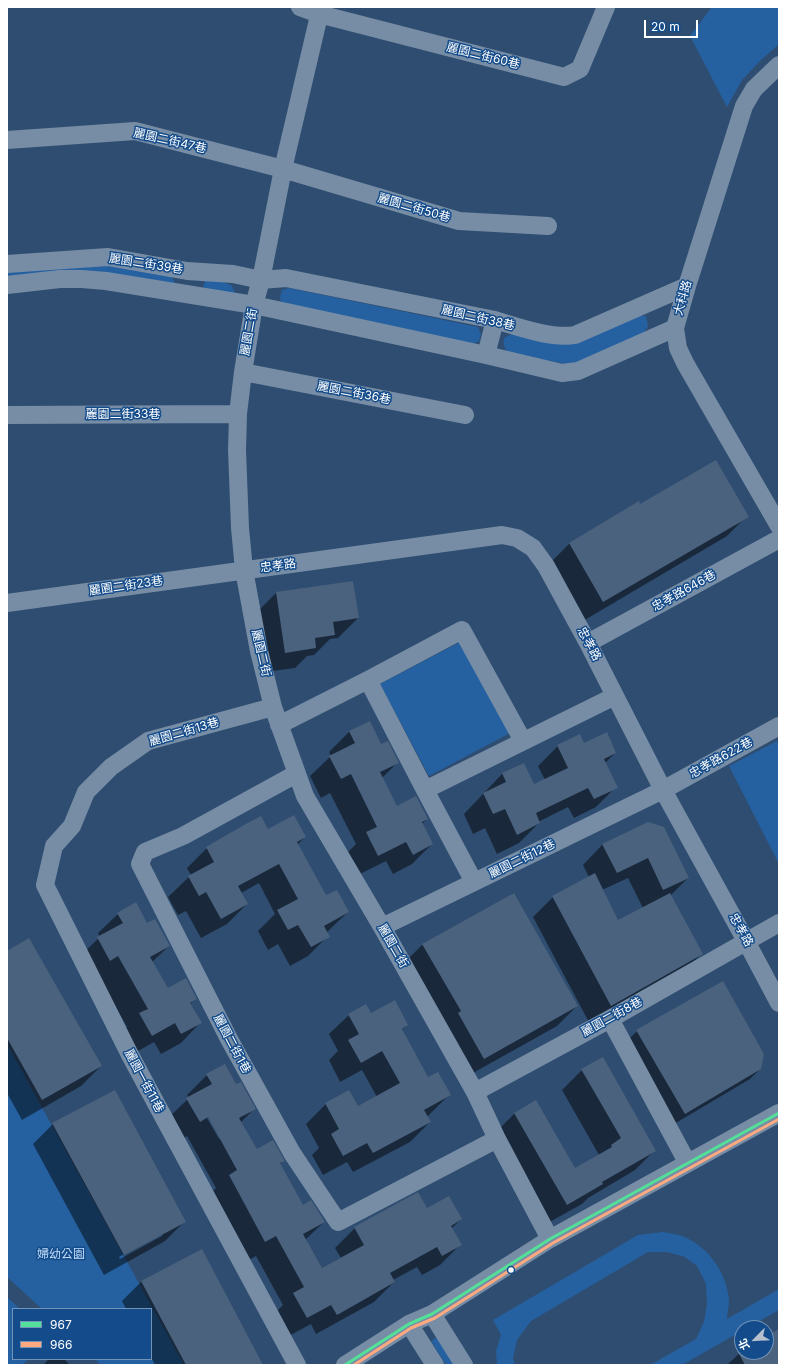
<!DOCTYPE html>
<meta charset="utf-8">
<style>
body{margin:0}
#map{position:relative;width:786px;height:1372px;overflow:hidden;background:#2f4d70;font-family:Inter,"Noto Sans TC",sans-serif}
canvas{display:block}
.frame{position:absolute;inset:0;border:8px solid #fff;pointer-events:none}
.legend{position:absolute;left:12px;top:1308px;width:140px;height:52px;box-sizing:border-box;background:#144c8b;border:1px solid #7294b9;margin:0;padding:5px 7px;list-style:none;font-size:12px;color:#fff}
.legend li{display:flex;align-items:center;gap:8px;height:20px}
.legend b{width:20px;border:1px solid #7294b9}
.north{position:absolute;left:734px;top:1320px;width:40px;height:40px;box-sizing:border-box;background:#144c8b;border:1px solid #7294b9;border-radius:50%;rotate:246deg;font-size:11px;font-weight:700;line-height:16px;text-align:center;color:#fff}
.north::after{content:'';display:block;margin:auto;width:14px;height:18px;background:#b6c1cd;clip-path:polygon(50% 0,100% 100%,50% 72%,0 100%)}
.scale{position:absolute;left:644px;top:20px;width:54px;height:18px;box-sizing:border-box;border:2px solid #fff;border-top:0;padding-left:5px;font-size:12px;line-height:14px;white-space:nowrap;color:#fff;-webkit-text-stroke:3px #144c8b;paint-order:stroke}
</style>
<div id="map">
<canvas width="786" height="1372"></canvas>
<div class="frame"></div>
<ul class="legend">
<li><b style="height:5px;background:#53e098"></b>967</li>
<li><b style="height:5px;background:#ffa980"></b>966</li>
</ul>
<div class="north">北</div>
<div class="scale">20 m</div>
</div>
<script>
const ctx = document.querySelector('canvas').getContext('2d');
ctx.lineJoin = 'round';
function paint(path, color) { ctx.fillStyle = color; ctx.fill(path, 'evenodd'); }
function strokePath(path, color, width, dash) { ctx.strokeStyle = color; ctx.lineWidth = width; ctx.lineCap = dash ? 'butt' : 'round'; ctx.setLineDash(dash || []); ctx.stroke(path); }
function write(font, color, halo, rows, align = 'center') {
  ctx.font = font + ' Inter,"Noto Sans TC",sans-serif'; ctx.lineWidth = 3; ctx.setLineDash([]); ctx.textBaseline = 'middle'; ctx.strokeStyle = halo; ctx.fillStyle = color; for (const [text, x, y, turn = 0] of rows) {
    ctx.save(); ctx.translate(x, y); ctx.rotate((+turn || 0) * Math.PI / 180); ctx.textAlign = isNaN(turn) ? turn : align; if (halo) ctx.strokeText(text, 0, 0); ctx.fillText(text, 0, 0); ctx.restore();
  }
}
const green = new Path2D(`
 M712,7H779V44L760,61L742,80L727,107L690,36Z
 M110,264L171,276L176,284L7,280V271Z
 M206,278L216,280L231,285L236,294L211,293L203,287Z
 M289,288L478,327L481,334L479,341L471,345L282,305L280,297L282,290Z
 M635,315L646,316L648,326L643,335L578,364H566L509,353C504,349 503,343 504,338L514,333L556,343Z
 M462,641L510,733L429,776L380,684Z
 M777,741L779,745V864L729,766Z
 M7,1044L184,1365H185H101L95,1359H151V1309H42L7,1277Z
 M663,1232C669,1233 676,1234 682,1236C708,1246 727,1273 729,1300C729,1307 727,1313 727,1319L779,1289V1310L747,1328H742V1331L682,1365H650L696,1339L704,1322L707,1304L706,1284L697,1266L685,1257L667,1252H648L531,1321L517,1340L513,1358L515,1365H497L496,1351L501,1335L493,1320L638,1235Z
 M7,1297L20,1309H13V1359H28L22,1365H7Z
 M439,1336L457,1365H446L431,1341Z`);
const shadow = new Path2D(`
 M638,503L640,505L747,516L727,536L583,621L549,564L569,544Z
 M353,582L358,618L338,638L330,639L314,655L307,656L295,668L265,672L256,613L276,593Z
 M369,722L380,745L398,762L382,778L397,807L427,819L422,824L432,844L412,864L393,874L386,861L358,875L347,853L356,844L330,793L321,798L310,776L331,756L329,752L349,732Z
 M584,745L615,753L605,763L616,787L596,807L574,818L568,807L538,822L539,823L519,843L497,854L485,828L473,834L464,814L502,774L523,764L534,785L545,780L538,766L558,746Z
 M649,824L688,878L670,896L701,954L682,974L591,1026L533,917L553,897L589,877L583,865L602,845ZM628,878L643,908L617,921L602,890Z
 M268,830L305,837L297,845L326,897L348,912L326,933L328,936L308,956L290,966L278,944L268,950L258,931L275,914L259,883L241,893L247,904L227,924L201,938L186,911L178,915L168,897L191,875L187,868L207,848Z
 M513,895L577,1006L557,1026L464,1078L402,965L422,945Z
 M118,914L147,925L169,946L152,962L167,989L196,999L190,1004L200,1023L181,1043L161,1054L154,1042L131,1055L120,1034L127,1027L98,975L78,958L100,937L98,933Z
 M7,952L101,1066L81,1086L22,1120L7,1093Z
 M349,1015H370L407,1025L401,1031L428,1078L449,1095L427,1117L430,1122L410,1142L353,1172L347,1162L323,1175L312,1155L319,1148L306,1124L326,1104L358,1108L377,1097L362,1070L340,1082L329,1060L338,1051L329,1034Z
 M637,1031L761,1068L750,1079L674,1124L626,1042Z
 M582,1070L655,1150L635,1170L588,1198L582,1204L546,1224L495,1133L515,1113L574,1169L599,1155L562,1090Z
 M207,1075L236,1086L254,1109L241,1122L257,1150L283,1161L279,1165L302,1206L324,1222L305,1240L321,1269L341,1258L335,1248L355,1228L426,1209L461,1219L451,1229L460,1245L440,1265L422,1275L417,1267L393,1280L394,1282L374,1302L316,1334L311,1324L287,1337L274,1314L283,1305L256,1256L245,1262L209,1195L216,1188L187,1136L179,1141L167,1119L189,1098L187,1095ZM206,1112L220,1138L219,1139L204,1113Z
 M53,1124L185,1221L165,1241L104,1275L33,1144ZM162,1233V1236L120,1259L119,1257Z
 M142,1281L262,1365H155L151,1357V1309H126L122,1301Z
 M779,1330V1365H728V1364L742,1351L766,1352V1337Z
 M49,1359H64L70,1365H43Z`);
const building = new Path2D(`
 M716,460L749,517L603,602L569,543L639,501L640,504Z
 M353,581L359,618L333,622L335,635L315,638L316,648L285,653L276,592Z
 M370,721L381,744L388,741L399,763L380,772L397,806L416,796L428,819L422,822L433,844L413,855L406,842L378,856L366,832L377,827L351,774L341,779L329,756L355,743L349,731Z
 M607,732L616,753L604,759L618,788L594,799L588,788L536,813L540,823L517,835L505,809L493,814L483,793L506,782L502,773L524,763L534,784L568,768L557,745L580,734L584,743Z
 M294,815L306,837L297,842L326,895L337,890L349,912L324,926L330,937L311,947L298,925L288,930L277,910L298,899L279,864L238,886L248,904L221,919L206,892L199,896L188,876L214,862L206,847L244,825L261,816L268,829Z
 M648,822L664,827L689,878L663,890L648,858L617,873L602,844Z
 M595,873L618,920L670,893L703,954L611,1006L552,896Z
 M514,893L578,1006L484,1059L458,1013L461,1011L422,944Z
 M136,902L147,923L155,919L170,946L150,957L168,988L186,978L197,999L190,1003L202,1023L181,1034L175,1023L152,1036L139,1013L148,1009L118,956L110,961L97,937L123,923L117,913Z
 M29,938L102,1066L42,1100L7,1038V951Z
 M723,981L764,1054L761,1069L685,1114L636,1030Z
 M395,1000L408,1025L402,1029L428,1077L438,1072L451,1095L424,1110L431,1122L373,1153L367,1143L343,1156L331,1134L339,1129L325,1103L349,1090L358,1106L400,1083L382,1051L361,1063L348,1040L359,1034L348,1014L366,1004L371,1013Z
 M603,1057L656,1151L602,1182L603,1184L567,1205L514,1113L536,1100L575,1168L612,1147L611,1145L621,1138L581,1069Z
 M225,1064L236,1084L241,1082L256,1109L239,1118L257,1149L273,1140L285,1161L280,1163L303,1205L311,1200L325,1222L303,1234L322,1268L364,1245L354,1227L418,1192L427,1208L449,1196L462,1219L451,1226L462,1245L442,1256L437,1247L390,1273L395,1282L337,1315L331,1305L307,1318L293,1293L304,1287L276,1236L265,1242L229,1175L237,1170L208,1117L200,1122L186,1098L212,1084L206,1074Z
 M115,1090L186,1222L124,1255L52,1123Z
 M202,1249L263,1365H186L141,1281Z
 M779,1329V1365H745L738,1352L742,1350V1352H766V1336Z`);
const minor = new Path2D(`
 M300,7L319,14L564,77L580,69L606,7
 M321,7L283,169L261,280L254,305L243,372L238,414L237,450L240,528L244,570L259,651L273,707L305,796L382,927L475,1092L497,1139L550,1239
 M779,65L754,89L744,106L687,286L675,328L678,348L685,363L779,526
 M7,140L135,131L283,169L459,221L548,226
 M7,264L108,257L187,271L233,274L261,280L286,278L495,320C518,327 552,339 575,335L687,286
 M7,285L60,279H82L106,281L254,305L486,355L562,373L578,371L675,328
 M486,355L495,320
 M243,372L465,415
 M7,415L238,414
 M7,603L502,535L517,538L533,548L546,566L588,643L663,790L746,941L779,1003
 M588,643L779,539
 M368,680L425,790L474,882
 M273,707L148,741L111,767L86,792L72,826L54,846L45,885L130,1055L297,1365
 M279,725L368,680L462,630L523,741
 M296,774L183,836L145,852L140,864L229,1039L292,1153L338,1222L497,1139
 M425,790L615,696
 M382,927L663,790L779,726
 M610,1019L687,1162
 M475,1092L610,1019L779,923
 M432,1314L464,1365
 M409,1324L435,1365
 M345,1365L409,1324L432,1314L550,1239L779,1113`);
const bus1 = new Path2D(`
 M345,1365L409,1324L432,1314L550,1239L779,1113`);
const bus2 = new Path2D(`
 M354,1365L411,1328L435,1318L553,1243L779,1119`);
const markers = [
 [511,1270,3.5,"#fff"]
];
const streetNames = [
 ["麗園二街60巷",483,56,14],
 ["麗園二街47巷",170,141,13],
 ["麗園二街50巷",414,208,16],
 ["麗園二街39巷",146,264,9],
 ["大科路",683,298,-74],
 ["麗園二街38巷",478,318,13],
 ["麗園二街",249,332,-80],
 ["麗園二街36巷",354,393,11],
 ["麗園二街33巷",123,414],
 ["忠孝路",278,566,-8],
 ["麗園二街23巷",126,586,-8],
 ["忠孝路646巷",684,591,-29],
 ["忠孝路",589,644,62],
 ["麗園二街",261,653,77],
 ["麗園二街13巷",184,732,-16],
 ["忠孝路622巷",721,758,-29],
 ["麗園二街12巷",522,859,-26],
 ["忠孝路",741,930,61],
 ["麗園二街",393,946,60],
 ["麗園二街8巷",612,1017,-29],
 ["麗園二街1巷",232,1044,62],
 ["麗園一街11巷",144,1081,62]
];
const parkNames = [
 ["婦幼公園",61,1254]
];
paint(green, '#2561a0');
paint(shadow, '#0007');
paint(building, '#4a627e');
strokePath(minor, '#768da5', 18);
strokePath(bus1, '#53e098', 3);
strokePath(bus2, '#ffa980', 3);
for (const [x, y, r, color] of markers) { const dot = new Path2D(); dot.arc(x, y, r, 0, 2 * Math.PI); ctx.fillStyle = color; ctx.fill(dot); strokePath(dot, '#144c8b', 1.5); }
write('12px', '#fff', '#144c8b', streetNames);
write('12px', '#c3defb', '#144c8b', parkNames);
</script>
